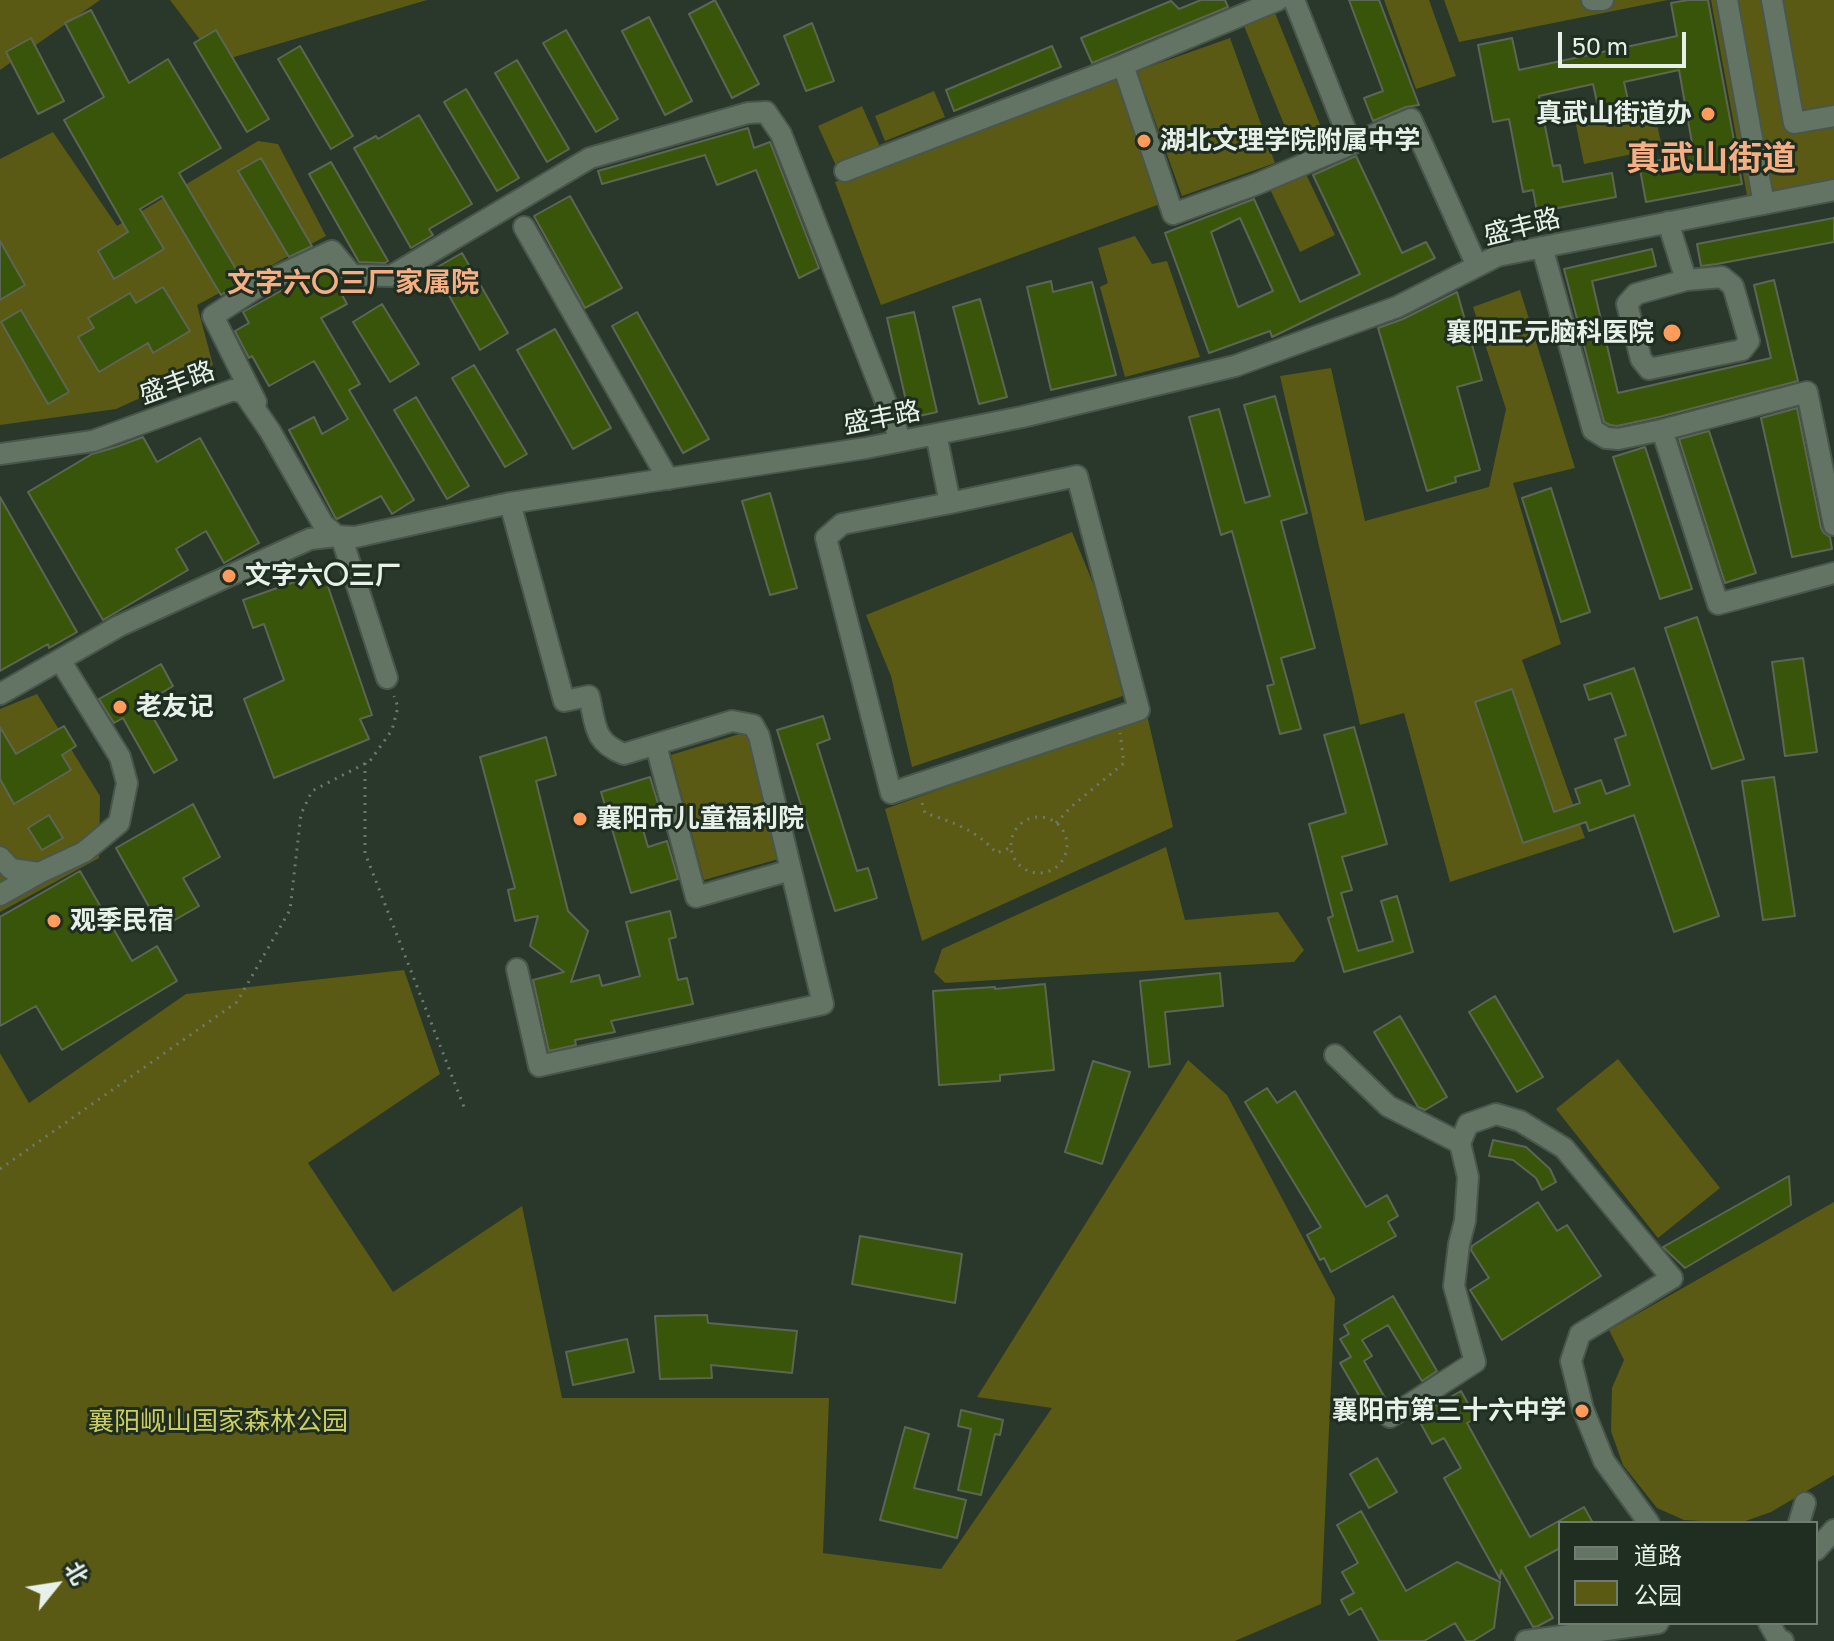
<!DOCTYPE html>
<meta charset="utf-8">
<style>
body{margin:0}
#map{position:relative;width:1834px;height:1641px;overflow:hidden;background:#29382b;font-family:"Golos Text","Noto Sans SC",sans-serif}
canvas{display:block}
.legend{position:absolute;left:1558px;top:1521px;width:260px;height:104px;box-sizing:border-box;background:#1f2e21;border:2px solid #6f7c71;margin:0;padding:10px 14px;list-style:none;font-size:24px;color:#e8f1e9}
.legend li{display:flex;align-items:center;gap:16px;height:40px}
.legend b{width:40px;border:2px solid #6f7c71}
.north{position:absolute;left:16px;top:1545px;width:80px;height:80px;-webkit-text-stroke:6px #1f2e21;paint-order:stroke;rotate:60deg;font-size:22px;font-weight:700;line-height:32px;text-align:center;color:#e8f1e9}
.north::after{content:'';display:block;margin:auto;width:28px;height:36px;background:#e8f1e9;clip-path:polygon(50% 0,100% 100%,50% 72%,0 100%)}
.scale{position:absolute;left:1558px;top:32px;width:128px;height:36px;box-sizing:border-box;border:4px solid #e8f1e9;border-top:0;padding-left:10px;font-size:24px;line-height:28px;white-space:nowrap;color:#e8f1e9;-webkit-text-stroke:6px #1f2e21;paint-order:stroke}
</style>
<div id="map">
<canvas width="1834" height="1641"></canvas>
<ul class="legend">
<li><b style="height:10px;background:#637465"></b>道路</li>
<li><b style="height:22px;background:#5a5a15"></b>公园</li>
</ul>
<div class="north">北</div>
<div class="scale">50 m</div>
</div>
<script>
const ctx = document.querySelector('canvas').getContext('2d');
ctx.lineJoin = 'round';
function paint(path, color) { ctx.fillStyle = color; ctx.fill(path, 'evenodd'); }
function strokePath(path, color, width, dash) { ctx.strokeStyle = color; ctx.lineWidth = width; ctx.lineCap = dash ? 'butt' : 'round'; ctx.setLineDash(dash || []); ctx.stroke(path); }
function write(font, color, halo, rows, align = 'center') {
  ctx.font = font + ' "Golos Text","Noto Sans SC",sans-serif'; ctx.lineWidth = 6; ctx.setLineDash([]); ctx.textBaseline = 'middle'; ctx.strokeStyle = halo; ctx.fillStyle = color; for (const [text, x, y, turn = 0] of rows) {
    ctx.save(); ctx.translate(x, y); ctx.rotate((+turn || 0) * Math.PI / 180); ctx.textAlign = isNaN(turn) ? turn : align; if (halo) ctx.strokeText(text, 0, 0); ctx.fillText(text, 0, 0); ctx.restore();
  }
}
const green = new Path2D(`
 M0,0H100L0,70Z
 M170,0H427L217,62Z
 M1384,0H1429L1456,76L1416,89Z
 M1444,0H1668L1459,42Z
 M1711,0H1834V190L1749,206Z
 M1273,8L1323,132L1292,144L1242,21Z
 M1230,38L1275,163L1182,196L1137,71Z
 M1121,77L1163,203L881,305L835,182Z
 M934,91L945,117L885,141L875,116Z
 M1653,104L1662,148L1584,164L1575,120Z
 M862,106L881,149L837,168L818,126Z
 M53,132L117,226L258,141L278,144L326,236L197,305L213,365L116,409L0,425V159Z
 M1304,170L1335,235L1300,252L1269,187Z
 M1135,236L1152,264L1167,261L1200,357L1125,377L1100,287L1108,283L1098,248Z
 M1520,290L1575,468L1513,483L1561,644L1522,660L1585,838L1450,882L1404,713L1360,725L1280,376L1331,368L1365,521L1489,487L1506,409L1473,307Z
 M1072,532L1097,593L1123,696L912,767L891,676L866,615Z
 M37,694L100,796L99,858L0,912V709Z
 M1147,715L1173,827L922,941L885,809Z
 M746,732L782,858L704,880L671,755Z
 M1166,847L1185,920L1278,912L1304,950L1294,962L945,983L934,972L942,949Z
 M404,970L440,1074L308,1163L393,1292L522,1206L562,1398H829L823,1553L941,1569L1052,1408L977,1397L1188,1060L1227,1095L1335,1298L1321,1604L1235,1641H0V1053L29,1103L186,994Z
 M1618,1059L1720,1188L1658,1238L1556,1109Z
 M1834,1202V1475L1771,1512L1740,1523L1684,1520L1657,1508L1623,1465L1611,1431L1612,1388L1624,1360L1609,1330Z`);
const building = new Path2D(`
 M715,0L759,84L732,98L689,14Z
 M1201,0H1225L1228,7L1092,63L1081,38L1171,1L1179,9Z
 M1349,0H1379L1419,105L1406,107L1373,121L1364,98L1383,91Z
 M1688,0H1708L1742,184L1646,202L1639,164L1694,154L1679,70L1624,82L1628,100L1598,107L1593,84L1539,96L1553,166L1560,165L1563,182L1612,173L1616,197L1537,212L1533,190L1523,192L1509,119L1493,122L1478,45L1512,38L1519,70L1677,36L1671,3Z
 M91,10L129,83L168,59L221,148L179,173L243,281L221,295L162,196L140,209L164,249L114,279L98,251L128,232L64,120L104,97L65,23Z
 M649,17L692,101L665,115L622,31Z
 M812,23L834,81L806,91L784,36Z
 M216,30L269,119L247,132L194,43Z
 M566,30L618,119L596,132L543,43Z
 M31,38L64,101L38,114L6,52Z
 M300,46L353,136L331,149L278,59Z
 M1052,46L1061,67L954,111L946,90Z
 M517,60L569,149L547,162L495,73Z
 M466,89L519,178L497,191L444,102Z
 M419,115L472,204L429,229L433,235L411,248L354,148L376,136L378,139Z
 M748,128L754,148L770,142L819,268L799,278L756,170L717,185L705,155L602,184L598,171Z
 M1356,156L1402,253L1426,242L1435,258L1272,337L1270,331L1209,353L1165,233L1254,199L1300,302L1360,274L1313,175ZM1240,218L1273,291L1238,307L1211,232Z
 M261,158L312,246L289,257L238,171Z
 M331,162L388,261L385,263L359,262L309,174Z
 M570,196L622,288L585,308L534,216Z
 M1834,218V242L1717,264L1701,266L1697,244Z
 M0,241L25,285L0,300Z
 M1652,249L1656,266L1592,281L1618,393L1771,358L1754,285L1774,280L1798,381L1659,417L1617,426L1610,425L1604,422L1564,269Z
 M462,253L508,333L480,350L434,269Z
 M327,267L347,304L321,318L360,384L349,390L414,500L392,514L381,496L337,519L335,517L289,430L314,417L322,434L348,419L314,361L269,386L252,356L249,358L235,331L249,323L243,312L302,279Z
 M1051,281L1053,292L1092,282L1116,375L1051,390L1027,287Z
 M163,287L190,331L153,353L148,343L99,372L78,337L94,328L88,318L130,293L136,303Z
 M1457,292L1482,380L1457,387L1480,470L1455,477L1456,482L1427,491L1378,328L1403,319Z
 M980,299L1007,397L979,404L953,307Z
 M382,304L419,364L390,382L353,322Z
 M21,310L69,392L48,404L1,322Z
 M637,312L709,439L683,453L612,326Z
 M914,312L937,412L910,418L887,318Z
 M555,329L611,428L573,449L517,350Z
 M474,365L527,454L505,467L452,378Z
 M1275,396L1307,513L1281,521L1315,648L1281,658L1301,729L1280,734L1267,686L1274,684L1232,531L1221,535L1189,417L1219,409L1245,503L1270,496L1244,405Z
 M416,397L469,486L447,499L394,410Z
 M1797,408L1821,528L1824,533L1830,537L1832,549L1792,557L1761,418Z
 M1709,431L1756,573L1725,583L1679,439Z
 M143,437L157,462L200,438L259,543L224,563L206,531L176,549L188,570L103,620L28,492L92,454L116,447Z
 M1645,447L1692,589L1660,599L1613,457Z
 M1551,488L1590,612L1561,622L1522,498Z
 M770,493L797,588L770,595L742,501Z
 M0,497L77,632L49,648L48,644L0,671Z
 M323,572L372,715L360,719L369,739L274,778L244,699L284,680L264,624L253,628L243,600Z
 M1697,617L1744,759L1712,769L1665,628Z
 M1803,658L1817,752L1785,756L1772,662Z
 M161,664L173,686L145,703L177,760L154,773L123,718L114,723L99,699Z
 M1634,668L1719,916L1674,932L1634,815L1589,831L1586,822L1523,843L1475,702L1512,689L1554,812L1580,803L1575,789L1601,780L1606,794L1630,785L1615,739L1626,735L1611,693L1589,700L1584,685Z
 M823,716L830,739L817,744L857,871L868,868L877,898L835,911L777,730Z
 M64,726L76,746L62,755L71,770L14,804L0,779V727L16,754Z
 M1354,727L1387,844L1342,857L1352,890L1341,893L1358,951L1393,941L1381,901L1397,896L1413,952L1344,972L1328,918L1333,916L1309,824L1346,813L1324,735Z
 M546,737L556,775L536,781L568,911L588,931L571,982L599,975L602,986L640,976L626,922L670,911L676,937L669,939L678,980L687,978L693,1004L611,1021L615,1032L575,1040L576,1045L549,1051L533,980L564,972L530,946L538,916L515,921L508,890L515,888L480,757Z
 M650,777L660,810L639,816L648,847L667,841L678,879L631,893L601,792Z
 M1774,777L1795,916L1763,920L1742,781Z
 M193,804L220,857L183,878L199,906L161,928L116,848Z
 M49,815L63,838L42,850L28,828Z
 M80,871L132,961L157,946L177,981L62,1050L36,1006L0,1026V917Z
 M1220,973L1223,1006L1165,1012L1170,1064L1149,1067L1140,981Z
 M1045,984L1054,1070L1000,1075V1081L939,1085L933,991L995,987V989Z
 M1495,996L1543,1077L1517,1092L1469,1012Z
 M1400,1016L1447,1097L1425,1110L1418,1107L1374,1032Z
 M1093,1061L1130,1072L1102,1164L1065,1152Z
 M1267,1088L1277,1103L1295,1091L1366,1207L1387,1195L1398,1216L1388,1222L1396,1236L1331,1272L1324,1258L1320,1260L1307,1235L1321,1227L1245,1102Z
 M1493,1140L1526,1147L1550,1169L1556,1182L1542,1190L1536,1178L1513,1160L1489,1156Z
 M1789,1176L1791,1205L1685,1268L1663,1247Z
 M1538,1202L1557,1231L1567,1225L1601,1276L1502,1340L1470,1290L1489,1278L1471,1250L1472,1246Z
 M860,1236L962,1254L955,1303L852,1284Z
 M1393,1296L1437,1371L1422,1381L1388,1325L1362,1340L1372,1356L1364,1361L1388,1403L1370,1414L1340,1363L1351,1357L1340,1339L1349,1334L1344,1325Z
 M707,1315L708,1323L797,1331L792,1373L711,1365L712,1378L660,1379L655,1316Z
 M627,1339L634,1372L573,1385L566,1352Z
 M1461,1391L1476,1418L1467,1423L1530,1537L1584,1507L1593,1523H1560V1548L1525,1567L1553,1618L1538,1626L1533,1627L1501,1570L1500,1579L1444,1478L1461,1468L1444,1438L1432,1444L1421,1424L1437,1415L1433,1407Z
 M961,1410L1003,1420L1000,1435L995,1434L981,1495L958,1490L971,1429L958,1426Z
 M905,1427L929,1434L914,1488L966,1500L957,1538L880,1520Z
 M1377,1458L1397,1492L1369,1508L1350,1474Z
 M1361,1511L1406,1591L1457,1562L1500,1582L1494,1628L1473,1641H1466L1455,1623L1424,1641H1379L1361,1608L1349,1615L1341,1600L1354,1593L1342,1572L1358,1563L1337,1525Z`);
const path = new Path2D(`
 M365,763V853L464,1107
 M922,803L925,813C952,822 977,830 996,853L1010,848
 M1011 845a28 28 0 1 1 56 0a28 28 0 1 1-56 0Z
 M1056,823L1072,806L1124,763L1120,733
 M0,1169L237,1002L290,910L301,814L312,791L370,761L392,730L398,707L394,696`);
const minor = new Path2D(`
 M1278,0L1123,65L1173,214L1257,184L1411,119L1477,266
 M1294,0L1351,144
 M1592,0H1603
 M1727,0L1764,204
 M1772,0L1794,123L1834,116
 M845,171L1123,65
 M1668,222L1686,280L1636,294L1627,304L1641,359L1649,369L1742,350L1749,341L1733,286L1722,277L1686,280
 M524,227L668,479
 M1542,247L1593,430L1606,438L1618,439L1662,430L1807,392L1834,525
 M256,402L213,316L267,281L332,251L352,275L391,276L590,158L748,113L766,112L781,134L901,441
 M1662,430L1718,604L1834,573
 M936,434L950,503L1077,476L1139,710L891,793L826,538L842,524L950,503
 M0,454L93,441L233,390L244,393L270,431L323,524L337,536L355,537L510,503L866,448L1022,417L1235,366L1397,307L1497,256L1834,190
 M510,503L564,701L589,696C596,725 593,742 624,754L732,721L753,725L759,736L823,1004L539,1066L517,969
 M341,536L387,678
 M0,694L119,626L310,539L337,536
 M656,745L696,897L791,870
 M0,857L11,869L39,873L84,852L119,823L127,783L120,757L60,660
 M0,895L39,873
 M1335,1055L1388,1106L1460,1143
 M1390,1417L1475,1362L1454,1286L1459,1244L1465,1221L1468,1177L1460,1143L1468,1124L1496,1114L1520,1121L1564,1148L1672,1278L1580,1334L1571,1361L1583,1409L1604,1461L1649,1523
 M1799,1523L1805,1503
 M1816,1550L1834,1530
 M1769,1623L1778,1639L1783,1641
 M1526,1641L1658,1623`);
const markers = [
 [1708,114,8,"#ff9b5b"],
 [1144,141,8,"#ff9b5b"],
 [1672,333,10,"#ff9b5b"],
 [229,576,8,"#ff9b5b"],
 [120,707,8,"#ff9b5b"],
 [580,819,8,"#ff9b5b"],
 [54,921,8,"#ff9b5b"],
 [1582,1411,8,"#ff9b5b"]
];
const poiNames = [
 ["真武山街道办",1692,114,"right"],
 ["湖北文理学院附属中学",1160,141],
 ["襄阳正元脑科医院",1654,333,"right"],
 ["文字六〇三厂",245,576],
 ["老友记",136,707],
 ["襄阳市儿童福利院",596,819],
 ["观季民宿",70,921],
 ["襄阳市第三十六中学",1566,1411,"right"]
];
const streetNames = [
 ["盛丰路",1522,227,-14],
 ["盛丰路",177,383,-20],
 ["盛丰路",882,418,-11]
];
const parkNames = [
 ["襄阳岘山国家森林公园",218,1422]
];
const neighbourhoodNames = [
 ["文字六〇三厂家属院",353,283]
];
const districtNames = [
 ["真武山街道",1711,159]
];
paint(green, '#5a5a15');
paint(building, '#39550a');
strokePath(building, '#5d6654', 2);
strokePath(minor, '#49564b', 24);
strokePath(path, '#6d7a6e', 3, [2, 6]);
strokePath(minor, '#637465', 20);
for (const [x, y, r, color] of markers) { const dot = new Path2D(); dot.arc(x, y, r, 0, 2 * Math.PI); ctx.fillStyle = color; ctx.fill(dot); strokePath(dot, '#1f2e21', 3); }
write('bold 26px', '#e8f1e9', '#1f2e21', poiNames, 'left');
write('26px', '#e8f1e9', '#1f2e21', streetNames);
write('26px', '#cbcd5f', '#1f2e21', parkNames);
write('bold 28px', '#f6af85', '#1f2e21', neighbourhoodNames);
write('bold 34px', '#f6af85', '#1f2e21', districtNames);
</script>
